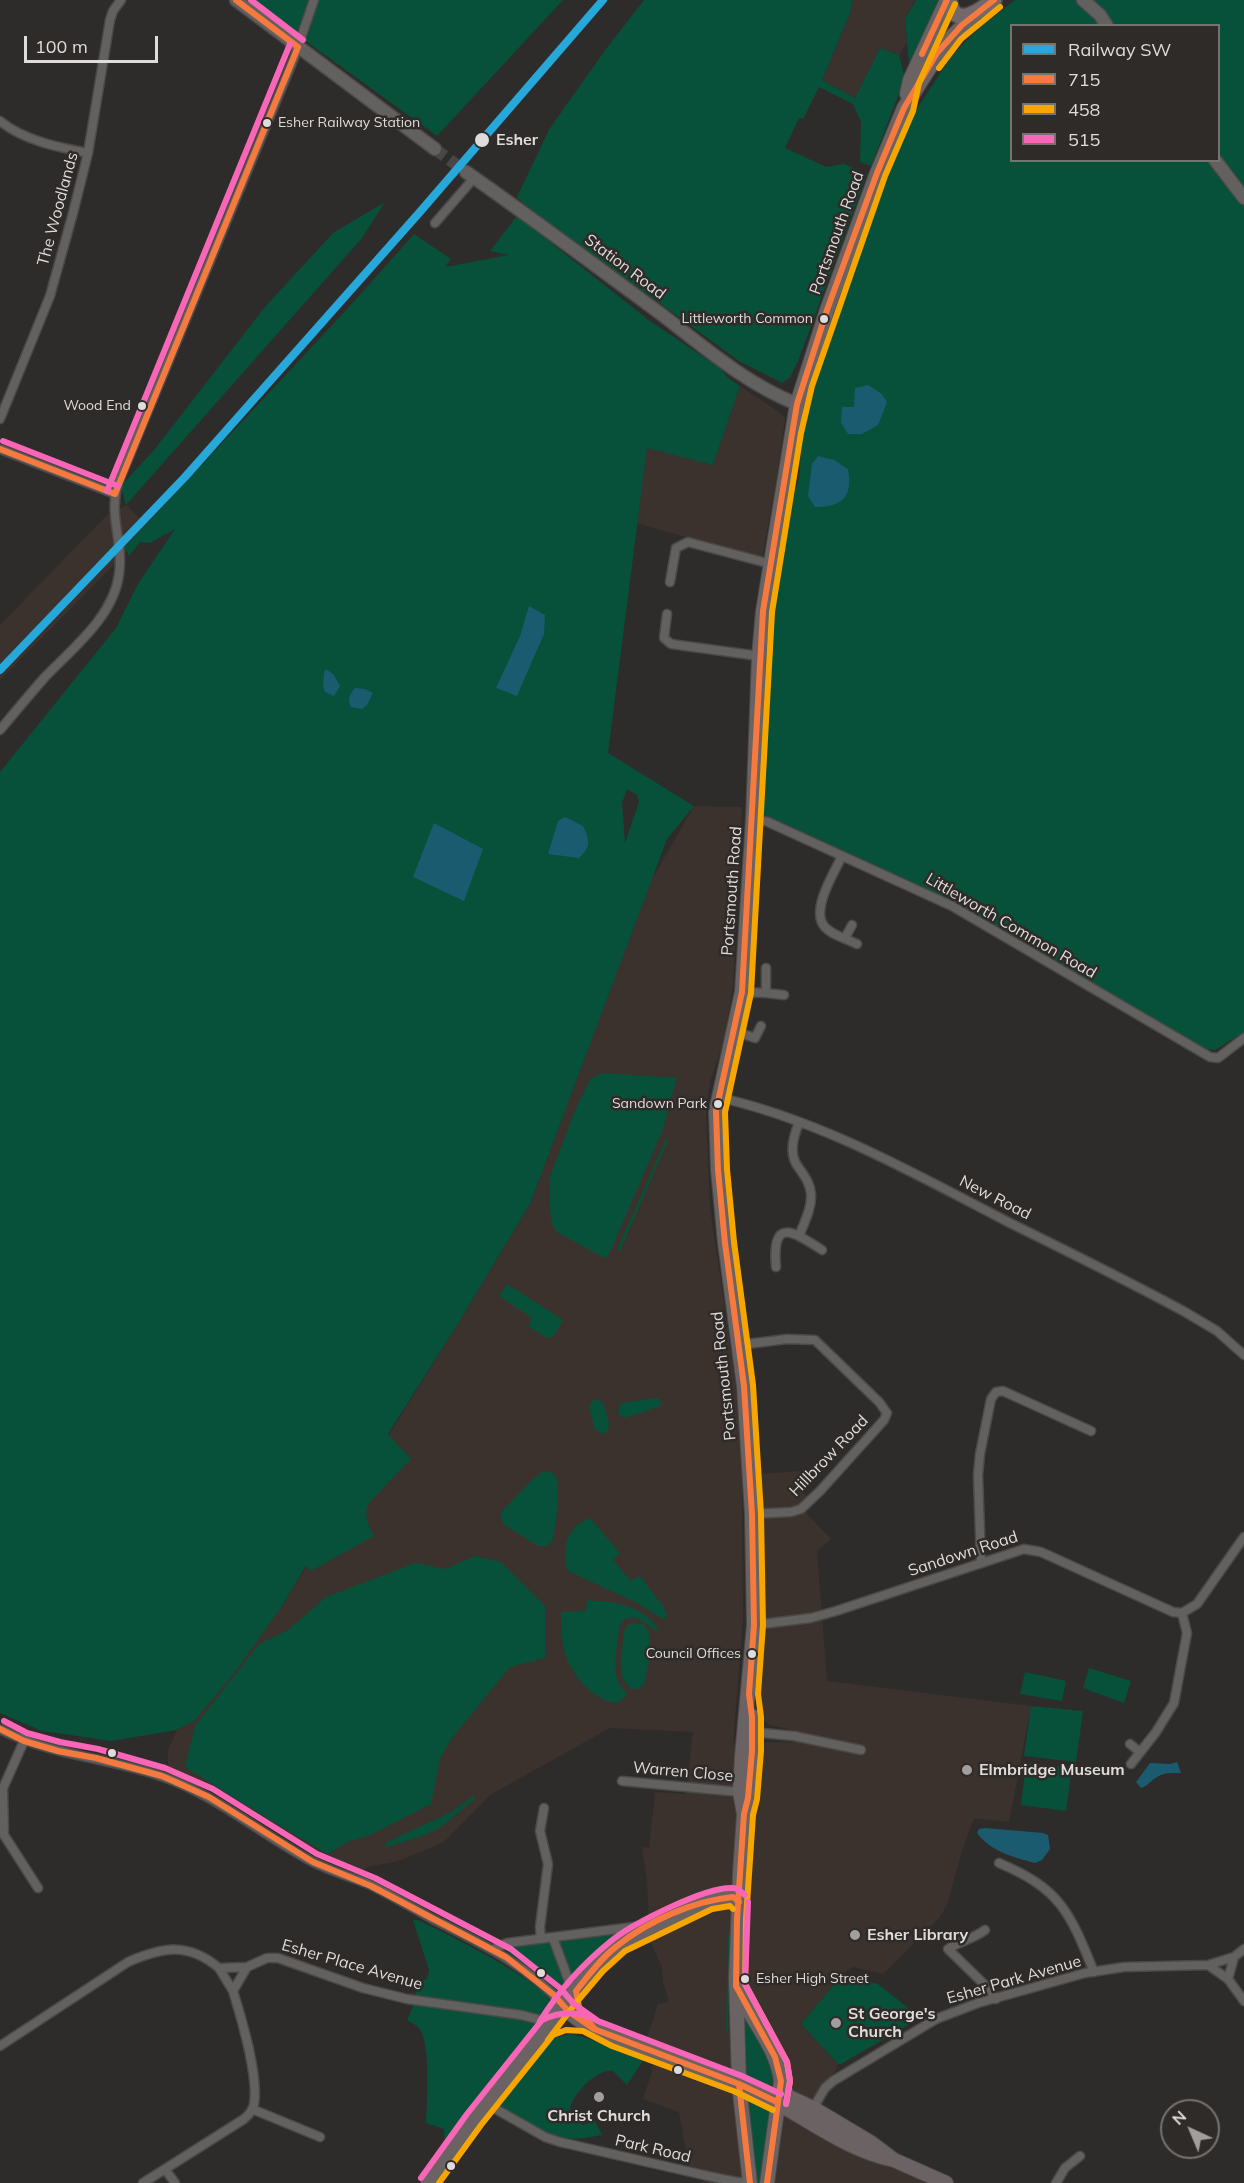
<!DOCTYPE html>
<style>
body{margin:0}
#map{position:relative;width:1244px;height:2183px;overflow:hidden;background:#2e2c2a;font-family:Mulish,sans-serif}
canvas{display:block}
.legend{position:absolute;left:1010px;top:24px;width:210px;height:138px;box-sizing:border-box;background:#2f2b29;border:2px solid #757270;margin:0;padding:8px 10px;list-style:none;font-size:18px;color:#dfdcdb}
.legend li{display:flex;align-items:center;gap:12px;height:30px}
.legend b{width:30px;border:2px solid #757270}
.north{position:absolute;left:1160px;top:2099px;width:60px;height:60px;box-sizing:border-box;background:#2f2b29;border:2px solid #757270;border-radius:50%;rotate:316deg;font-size:16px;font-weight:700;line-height:24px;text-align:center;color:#dfdcdb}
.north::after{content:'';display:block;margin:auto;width:21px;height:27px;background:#a19e9d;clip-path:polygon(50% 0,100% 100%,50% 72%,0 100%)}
.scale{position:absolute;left:24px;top:36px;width:134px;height:27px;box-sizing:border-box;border:3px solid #dfdcdb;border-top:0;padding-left:8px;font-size:18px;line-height:21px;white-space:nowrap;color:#dfdcdb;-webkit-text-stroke:4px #2f2b29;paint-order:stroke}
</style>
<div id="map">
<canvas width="1244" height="2183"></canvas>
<ul class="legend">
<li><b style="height:8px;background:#26a8db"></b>Railway SW</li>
<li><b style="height:8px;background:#f6793e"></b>715</li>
<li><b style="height:8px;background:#f7a600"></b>458</li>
<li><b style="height:8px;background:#fa66b7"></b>515</li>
</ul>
<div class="north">N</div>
<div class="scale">100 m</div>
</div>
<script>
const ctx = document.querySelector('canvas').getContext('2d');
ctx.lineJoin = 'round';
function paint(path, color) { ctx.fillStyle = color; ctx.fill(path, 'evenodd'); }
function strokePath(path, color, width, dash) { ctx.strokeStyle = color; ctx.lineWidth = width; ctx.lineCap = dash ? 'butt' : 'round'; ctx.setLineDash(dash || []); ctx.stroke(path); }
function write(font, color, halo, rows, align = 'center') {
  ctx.font = font + ' Mulish,sans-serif'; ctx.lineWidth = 5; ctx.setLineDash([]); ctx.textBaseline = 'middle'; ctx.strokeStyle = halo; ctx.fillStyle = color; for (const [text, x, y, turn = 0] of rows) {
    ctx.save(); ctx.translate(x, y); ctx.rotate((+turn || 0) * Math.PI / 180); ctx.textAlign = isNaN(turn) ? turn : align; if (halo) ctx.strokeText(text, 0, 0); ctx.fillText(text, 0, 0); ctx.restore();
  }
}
const built = new Path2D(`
 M853,0H915L905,19L907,42L899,55L880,48L855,98L822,80L850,13Z
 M740,386L782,414L785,419L776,482L762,558L636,523L647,447L713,465Z
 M126,505L150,528L0,680V625L106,516Z
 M694,806L742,807L733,986L724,1041L710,1082L706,1113L710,1208L738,1398L742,1462L743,1620L733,1743L799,1742L790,1729L769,1725L760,1718L757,1707L762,1524L761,1474L800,1471V1488L806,1496L807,1514L831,1539L817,1551L827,1681L1031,1706L1009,1822L974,1818L962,1851L947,1905L939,1918L883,1974L853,1967L844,1972L801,2024L838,2064L819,2107L934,2183H703L704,2171L689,2167L679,2112L643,2099L651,2075L653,2059L661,2047L646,2041L658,2004L669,2002L663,1982L662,1967L648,1937L649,1919L647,1880L642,1847L649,1848L655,1792L686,1794L693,1732L610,1728L490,1795L444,1842L398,1861L367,1867L363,1872L331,1866L198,1782L168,1768V1750L177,1730L195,1720L282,1606L456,1327L530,1204L651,881Z`);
const green = new Path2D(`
 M249,0H563L437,136Z
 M644,0H853L850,13L822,80L855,98L880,48L899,55L905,78L871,166L860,162L861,122L853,104L819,87L803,119L799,118L785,148L826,167L844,164L867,174L798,361L790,377L782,383L739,361L525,205L517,197L550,128L606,49Z
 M916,0H940L912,63H909L905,19Z
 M1015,0H1244V1032L1215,1050L1204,1049L952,900L764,815L762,810L772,617L788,518L799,477L803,425L821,360L906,124C923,102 936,77 953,55C971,34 993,17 1015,0ZM1012,26H1218V160H1012Z
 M385,202L362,238L126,505L121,486L154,450L265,307L333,233Z
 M517,216L650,321L720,368L728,378L740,386L713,465L647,448L608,753L694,806L667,839L530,1204L456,1327L388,1434L411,1459L369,1503C363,1516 368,1524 374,1536L311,1571L306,1566L282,1606L234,1673L195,1720L177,1730L111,1741L42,1731L0,1713V772L116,628L138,584L175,529L150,543L140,542L129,556L125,547L350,306L414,234L451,259L445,267L509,255L490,251ZM627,789L637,795L639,802L625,843L622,803Z
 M603,1073L677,1078L663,1129L611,1250L607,1257L604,1258L557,1232L552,1225L550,1210V1177L575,1110L591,1078Z
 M667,1137V1143L620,1251L617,1250Z
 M507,1284L563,1320L553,1337L547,1338L528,1326L532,1318L499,1296Z
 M595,1398L603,1403L609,1423L608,1430L604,1434L595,1430L589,1406Z
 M655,1398H659L661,1406L658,1407L624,1418L618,1413L619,1407L622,1403Z
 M544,1471C550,1472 553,1472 556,1477C561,1486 556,1531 552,1541L547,1546H538L503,1524L500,1515L503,1510L534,1478Z
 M590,1518L620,1553L613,1560L631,1581L640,1576L664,1607L667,1616L663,1619L637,1603L568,1571C561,1548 566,1527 590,1518Z
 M475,1556L501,1562L545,1606V1658L510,1667L452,1738L440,1759L431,1804L371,1835L347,1842L328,1854L280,1826L185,1767L195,1726L259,1644L288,1630L326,1597L415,1563L445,1569Z
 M587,1600C615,1602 642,1604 659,1630L655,1631C645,1620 627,1609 619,1628C618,1648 608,1679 627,1693L624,1698L617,1703C595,1701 575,1679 567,1659C561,1644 561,1628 561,1612L586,1611Z
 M631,1623C635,1623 641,1623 645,1626C654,1634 648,1673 644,1684L638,1689H632C614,1676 622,1652 624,1633L626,1627Z
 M1089,1668L1131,1681L1124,1703L1083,1688Z
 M1025,1672L1066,1681L1062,1701L1020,1694Z
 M1031,1706L1083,1711L1076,1762L1024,1756Z
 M1026,1763L1072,1768L1066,1811L1021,1805Z
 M473,1796L476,1798L441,1827L425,1835L387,1847L385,1846L387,1842L451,1812Z
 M413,1920H418C444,1933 548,1982 553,2007L547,2016L415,1996L418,1982L427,1979L429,1970Z
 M640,1928L574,1983L558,1943L560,1940Z
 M728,1935L730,1937L728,2033L726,2031Z
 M548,1942L550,1943L569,1988L568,1992L556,1990L505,1950L506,1946Z
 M864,1981L878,1984L917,2015L915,2021L841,2064H838L801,2024L836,1982Z
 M414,2004L529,2020L536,2026L534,2034L445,2148L444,2129L426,2123C427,2104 431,2042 419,2028C416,2025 410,2022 407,2020Z
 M744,2020C756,2027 772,2066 773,2080L768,2088C761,2090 749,2083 746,2077Z
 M572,2034L646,2056L627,2085L613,2071C598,2067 570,2096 570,2110L583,2125L595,2121L602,2135C564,2143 555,2138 522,2120C514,2115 504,2111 498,2105L539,2049C550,2039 557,2036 572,2034Z
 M750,2099L770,2109L771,2111L761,2183H755L749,2135Z`);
const water = new Path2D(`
 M868,385L882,394L887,402L878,425L862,434H848L841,423L842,407H854L855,388Z
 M818,456L834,460L848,469C853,497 843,507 815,507L808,496L812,464Z
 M529,606L545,615L544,634L517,696L496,688L520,636Z
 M326,669L334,675L340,686L334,696L325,692L323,686L324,672Z
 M355,688L365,689L373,693L367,705L362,709L351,707C347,700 350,694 355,688Z
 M565,817L583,826C590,841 591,847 579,858L548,854L558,821Z
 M434,823L483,849L464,901L413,877Z
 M1177,1762L1181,1773C1173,1773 1164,1772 1157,1777C1150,1781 1148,1786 1141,1788L1136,1782L1150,1763L1170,1764Z
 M985,1828L1043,1833L1048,1835L1050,1849L1042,1860L1035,1863C1014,1857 991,1852 977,1833L979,1829Z`);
const secondaryTunnel = new Path2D(`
 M435,149L466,172`);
const street = new Path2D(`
 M0,121C25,141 58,147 88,153
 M435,223L474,178
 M0,419L50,296L73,213L88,153L110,20L113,11L121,0
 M0,449L115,494
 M670,582L676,548L688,542L771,564
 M667,614L664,638L671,644L759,656
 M0,730C15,712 30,694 45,677C73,648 114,616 119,574C124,542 108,517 118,483L294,58L314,0
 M753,818L768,822L952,906L1210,1057L1218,1058L1244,1038
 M842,856C834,873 811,909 824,926C831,935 847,939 857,944
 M845,938L852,925
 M742,992L766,993V968
 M766,993L784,995
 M734,1031L755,1038L761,1026
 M717,1097C821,1120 917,1175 1010,1223C1069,1252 1128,1281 1185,1312L1217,1331L1244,1355
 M799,1123C793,1137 788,1155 799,1168C805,1177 810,1183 811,1194C812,1208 804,1223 799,1236
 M776,1267C772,1218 791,1230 822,1250
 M739,1345L787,1339L815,1340L879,1402L887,1413L884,1420L820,1491L801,1509L791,1512L752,1514
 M981,1563L978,1475L980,1454L991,1399L996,1392L1003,1391L1091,1431
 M754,1625L811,1618L836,1611L1024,1549L1041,1552L1173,1612L1182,1613L1197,1604L1244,1537
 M0,1729C50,1755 108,1758 161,1776C216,1795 261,1834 311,1861C330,1871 351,1877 371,1885C391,1895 411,1907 431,1918C478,1942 527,1964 563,2005
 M752,1732L794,1736L861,1750
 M24,1741L3,1788L4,1835L38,1888
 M1130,1744L1140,1752
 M1131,1764L1156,1732L1174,1703L1187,1633L1182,1613
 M622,1781L740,1792
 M999,1863C1061,1889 1070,1913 1094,1972
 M985,1930C973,1939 960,1941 948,1949L990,1990L996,1999
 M553,1938L570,1984L576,1991
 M541,1939L540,1927L548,1864L540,1831L544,1808
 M494,1949L507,1943L649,1925
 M1208,1965L1234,1957L1244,1949
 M219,1968L233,1991
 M1228,1979L1234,1957
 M0,2046L128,1962C163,1947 188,1942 219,1968L247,1967
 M487,2104L545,2137L560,2142L708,2176L737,2182H750
 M252,2109L320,2137
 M812,2110L825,2088L833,2081L936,2019L978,2003L1085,1973L1124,1967L1208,1965L1228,1979L1244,2001
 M165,2169L175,2183
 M143,2183L244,2119C248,2115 251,2113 253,2108C261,2082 241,2017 233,1991L247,1967L267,1958H278L363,1988L407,1999L521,2015L537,2019L548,2027
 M1056,2183L1065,2168L1080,2156`);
const secondary = new Path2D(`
 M236,0L435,149
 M1083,0L1100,15L1107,26
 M1215,160L1244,198
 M466,172C532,218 596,266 661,314C704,347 746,384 797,404`);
const primary = new Path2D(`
 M907,94L910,80L947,0
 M744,1814L740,1792L742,1756L754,1625L752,1514L744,1386L725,1243L718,1170L716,1111L742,992L753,818L759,656L763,611L797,404L827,310L877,173L904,108L946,42L975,14
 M738,1991C752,2021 777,2048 781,2081L767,2183
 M563,2005C583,2031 626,2042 656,2053C689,2064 723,2076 754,2091C801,2113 842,2149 894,2160
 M781,2081L787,2096L813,2108L870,2142L894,2160L946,2183
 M428,2183L474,2120L548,2027L554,2015L597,1965L620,1944L645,1930L709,1900L733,1897L739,1902
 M750,2183L739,2084L736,1978L740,1873L744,1814L750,1776L752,1716`);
const highway = new Path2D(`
 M949,0C954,31 981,10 994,0`);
const bus1 = new Path2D(`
 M236,0L298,47
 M922,54L947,0
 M0,449L115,494
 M115,494L298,47
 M0,1729L24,1741L58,1751L96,1758L162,1776L209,1797L313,1862L371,1886L506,1957L554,1995L568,2011L594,2029L739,2084L777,2102
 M594,2028L580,2012L576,1991C589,1975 601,1958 617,1946C648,1921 693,1901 733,1897L739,1902
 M739,2084L750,2183
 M767,2183L781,2081L775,2057L736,1986L737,1919L744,1814L748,1798L752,1751V1717L749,1694L754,1625L752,1514L744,1386L725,1243L718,1170L716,1111L742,992L763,611L797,404L827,310L877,173L904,108L937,53L962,25L994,0`);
const bus2 = new Path2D(`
 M939,68L961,39L1000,7
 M548,2040L575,2004L603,1971L625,1951L712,1909L730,1906L733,1909
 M786,2104L790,2081L787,2062L745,1984L746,1919L753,1815L757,1799L761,1751V1717L758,1694L763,1625L761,1514L753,1385L734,1242L727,1169L725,1112L751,993L772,612L801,433L812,386L885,176L913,111L919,83L955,4
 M439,2183L481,2125L553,2035L566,2030L583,2031L612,2046L736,2092L773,2110`);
const bus3 = new Path2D(`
 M251,0L303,40
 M3,441L118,486
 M107,491L290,44
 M4,1721L27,1733L60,1742L98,1749L165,1768L213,1789L317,1854L375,1878L511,1949L560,1988L574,2004L598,2021L742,2076L781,2094
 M748,1902L745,1984L787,2062L790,2081L786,2104
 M540,2021C558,1992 584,1963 611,1941C632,1924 706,1886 733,1888C738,1888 741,1892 745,1895
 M421,2178L467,2114L542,2020C562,2010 581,2011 600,2022`);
const rail1 = new Path2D(`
 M0,670L185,477L419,213L603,0`);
const markers = [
 [267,123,5,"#dfdcdb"],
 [482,140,8,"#dfdcdb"],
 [824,319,5,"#dfdcdb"],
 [142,406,5,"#dfdcdb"],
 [718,1104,5,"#dfdcdb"],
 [752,1654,5,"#dfdcdb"],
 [112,1753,5,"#dfdcdb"],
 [967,1770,6,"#a19e9d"],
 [855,1935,6,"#a19e9d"],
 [541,1973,5,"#dfdcdb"],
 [745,1979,5,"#dfdcdb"],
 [836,2023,6,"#a19e9d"],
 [678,2070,5,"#dfdcdb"],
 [599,2097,6,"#a19e9d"],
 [451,2166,5,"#dfdcdb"]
];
const busNames = [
 ["Esher Railway Station",278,123,"left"],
 ["Littleworth Common",813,319],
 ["Wood End",131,406],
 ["Sandown Park",707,1104],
 ["Council Offices",741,1654],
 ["Esher High Street",756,1979,"left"]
];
const stopNames = [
 ["Esher",496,140]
];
const streetNames = [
 ["The Woodlands",58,209,-75],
 ["Portsmouth Road",837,233,-70],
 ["Station Road",625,267,37],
 ["Portsmouth Road",732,891,-86],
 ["Littleworth Common Road",1011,926,30],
 ["New Road",995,1198,27],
 ["Portsmouth Road",724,1376,-96],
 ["Hillbrow Road",829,1456,-46],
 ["Sandown Road",963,1554,-18],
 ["Warren Close",683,1772,5],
 ["Esher Place Avenue",352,1965,16],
 ["Esher Park Avenue",1014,1980,-16],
 ["Park Road",653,2149,13]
];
const poiNames = [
 ["Elmbridge Museum",979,1770],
 ["Esher Library",867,1935],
 ["St George's",848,2014],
 ["Church",848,2032],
 ["Christ Church",599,2116,"center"]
];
paint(built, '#3b322d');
paint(green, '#075039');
paint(water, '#1a5b70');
strokePath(secondaryTunnel, '#494645', 12, [12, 6]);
strokePath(street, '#4a4947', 11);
strokePath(secondary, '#4a4947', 15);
strokePath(primary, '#4a4947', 16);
strokePath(highway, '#4a4947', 18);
strokePath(street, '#636160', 8);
strokePath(secondary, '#636160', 12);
strokePath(primary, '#6a6263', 14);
strokePath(highway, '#73686a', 15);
strokePath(bus1, '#f6793e', 6);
strokePath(bus2, '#f7a600', 6);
strokePath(bus3, '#fa66b7', 6);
strokePath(rail1, '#26a8db', 8);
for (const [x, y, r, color] of markers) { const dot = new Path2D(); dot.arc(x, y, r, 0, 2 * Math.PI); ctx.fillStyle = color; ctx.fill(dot); strokePath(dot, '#2f2b29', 2); }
write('14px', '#dfdcdb', '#2f2b29', busNames, 'right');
write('bold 16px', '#dfdcdb', '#2f2b29', stopNames, 'left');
write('16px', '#dfdcdb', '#2f2b29', streetNames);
write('bold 16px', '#dfdcdb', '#2f2b29', poiNames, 'left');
</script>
